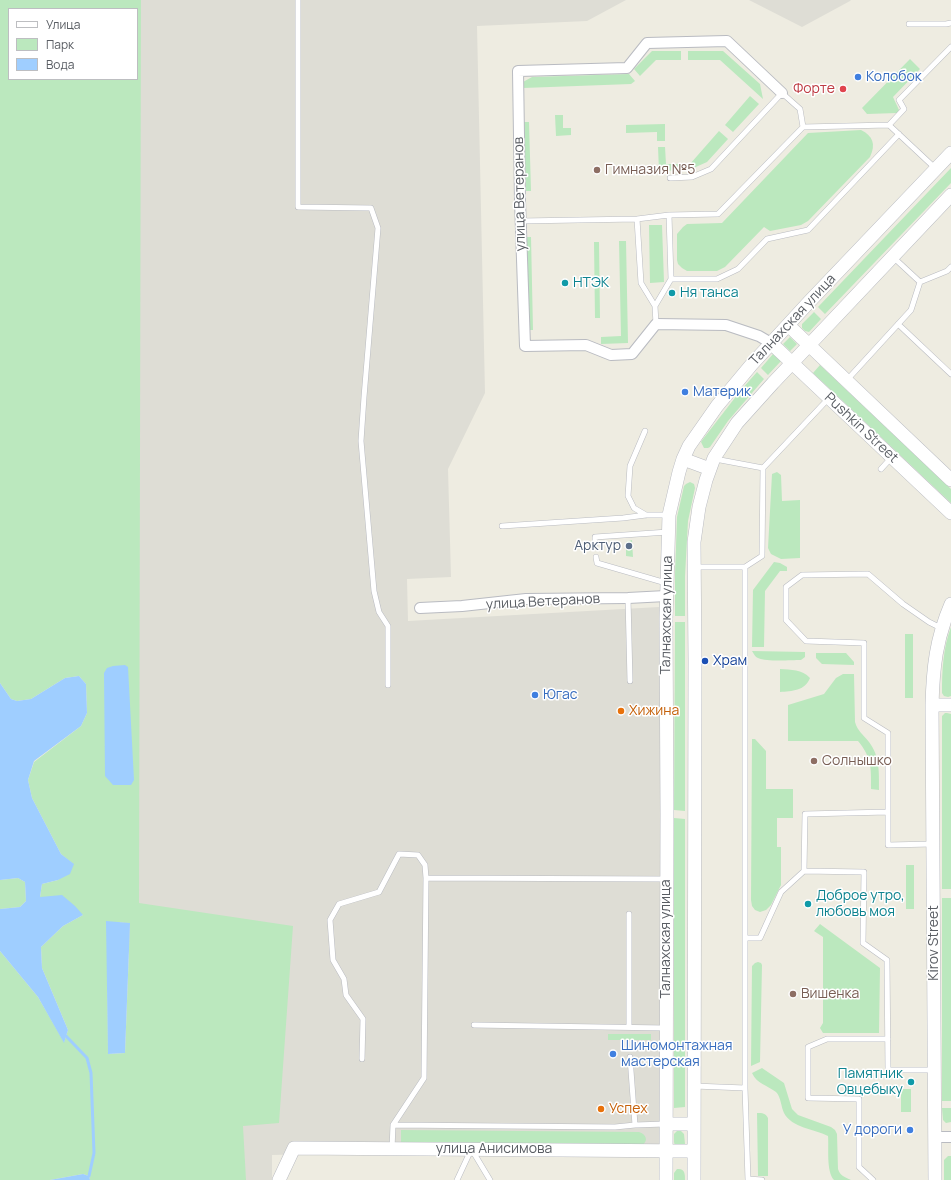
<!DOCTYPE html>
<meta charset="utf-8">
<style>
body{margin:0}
#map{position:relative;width:951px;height:1180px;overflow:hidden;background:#eeece1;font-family:Manrope,sans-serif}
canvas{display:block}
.legend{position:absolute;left:8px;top:8px;width:130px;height:72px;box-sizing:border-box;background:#fff;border:1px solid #bdbec1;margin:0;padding:5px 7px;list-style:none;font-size:12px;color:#595d63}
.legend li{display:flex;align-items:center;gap:8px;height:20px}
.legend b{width:20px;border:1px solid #bdbec1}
</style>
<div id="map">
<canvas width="951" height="1180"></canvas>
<ul class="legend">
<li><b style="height:5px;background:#fff"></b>Улица</li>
<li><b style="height:11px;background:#bbe8be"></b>Парк</li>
<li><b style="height:11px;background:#9fceff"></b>Вода</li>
</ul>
</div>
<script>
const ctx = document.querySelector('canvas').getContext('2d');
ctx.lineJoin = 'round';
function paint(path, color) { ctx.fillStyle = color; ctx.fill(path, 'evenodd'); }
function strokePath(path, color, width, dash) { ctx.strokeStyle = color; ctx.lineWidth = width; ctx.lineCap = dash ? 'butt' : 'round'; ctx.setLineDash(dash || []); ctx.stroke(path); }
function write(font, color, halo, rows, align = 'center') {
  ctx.font = font + ' Manrope,sans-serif'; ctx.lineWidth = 3; ctx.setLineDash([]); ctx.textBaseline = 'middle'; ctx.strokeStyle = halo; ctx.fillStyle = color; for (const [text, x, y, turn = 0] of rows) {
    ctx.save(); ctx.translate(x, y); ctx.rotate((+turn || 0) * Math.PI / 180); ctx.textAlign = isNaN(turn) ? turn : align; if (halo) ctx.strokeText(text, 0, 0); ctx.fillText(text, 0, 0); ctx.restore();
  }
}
const industrial = new Path2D(`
 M111,0H626L587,21L477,26L485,393L448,469L451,577L407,579L408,621L659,607L663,882V1153L390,1152L272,1155V1180H182L124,933L137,79V9Z
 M749,0H851L850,1L802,27Z`);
const green = new Path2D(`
 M0,0H141L139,903L293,926L279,1123L243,1126L246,1180H90L89,1176L83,1174L50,1180H0V951L38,997L64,1042L68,1030L42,968L41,947L63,926L83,915L40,897L42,884L58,880L73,864L61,854L32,798L28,780L34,762L81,726L87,713L86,684L79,676L65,678L31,699L17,701L11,699L0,683ZM9,9H137V79H9ZM107,922L130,923L125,1053L108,1054Z
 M652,51H681V60H656L640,76L634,69Z
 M688,51H723L760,84L763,99L720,60H688Z
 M910,59L920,69L893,97L899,110L897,113L867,114L862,108Z
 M629,74L635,81L631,84L523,88V82L532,77Z
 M750,96L759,104L733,132L725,125Z
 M555,115H563V128H571V135L556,136Z
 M524,122H529L531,191H526Z
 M665,124V141H657V132L626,133V125Z
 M861,130C873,136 876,144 870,157L808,221L801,225L770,231L764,227L725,267L717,271H687L682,268L678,264L677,260V234L683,227L687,224L722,223L808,133Z
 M719,131L728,139L707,162L689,170L659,171L658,147H665L666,164H690Z
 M951,168V183L825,314L818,307Z
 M649,225H662L664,282L650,283Z
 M526,237H531L533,330H528Z
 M619,241H626L628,343L601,344V337L621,336Z
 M594,242H599L600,318H595Z
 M814,312L821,319L809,332L805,331L802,328V324Z
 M790,337L797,344L790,351L783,344Z
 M773,354L781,361L768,375L761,368Z
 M820,365L951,489V503L813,373Z
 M757,372L764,379L728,421L710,447L708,448H704L701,442L703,439L741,390Z
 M777,472L781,475L782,501L800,500V558L781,559L771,554L768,548L772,474Z
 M690,482L694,484L695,488L688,521L685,576V616H675V575L677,517L684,486L686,484Z
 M632,540L633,557L626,556V542Z
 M774,562L780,563L787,567V571H780L765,591L764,647H752L753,590Z
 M675,622H685V811L674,810Z
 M951,627V696L948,697L944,696L942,693C942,671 943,648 951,627Z
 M905,634H913V698H905Z
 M752,651L805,652V657L801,660C791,660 767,662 758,658C755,657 754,654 752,651Z
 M816,653H846L854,662V665L822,664L816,658Z
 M780,669C791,670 802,669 810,678C805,691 792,691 780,692Z
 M843,674H854L855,722C858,732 863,734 869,742C880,756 879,773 879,790L871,789C871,768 872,758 858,741H788V705L824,694L836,678Z
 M945,713H947L951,714V889H942V716Z
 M752,739H755L766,751V789H793V818H777V847H781V885L771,905L766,910L760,912L755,910L752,906L751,900Z
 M674,818L685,819V1107L674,1108Z
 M906,865H914V909H906Z
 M18,878L25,882L26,901L20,907L0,909V880Z
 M942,898H951V1101H942Z
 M820,924L880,968L879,1033H823L820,1028L823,1023V937L814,931Z
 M758,962L761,963L762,965L760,1062L751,1066L752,966L755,963Z
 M608,1034H651V1040H608Z
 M762,1068L784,1083L792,1109L798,1115L831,1127L835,1130L837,1134L838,1169C840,1176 845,1177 851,1180H834C826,1171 829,1148 828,1136C814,1129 792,1128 784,1113C781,1107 781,1097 776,1092C767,1085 757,1084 752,1073Z
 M901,1089H911V1112H901Z
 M942,1108H951V1122L946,1123L943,1120Z
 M757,1113C763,1113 765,1113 768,1118V1176H758Z
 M401,1130L639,1132C646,1134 649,1141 642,1145L401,1144Z
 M679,1130L681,1131L684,1134L685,1144L683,1146H675L674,1142V1134L677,1131Z
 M948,1156H951V1180H944V1160Z
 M677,1169C685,1168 685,1174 685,1180H674V1173Z`);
const water = new Path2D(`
 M125,665L128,667L134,780L131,785H113L105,776L104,673L107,668L113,666Z
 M79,676L86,684L87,713L81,726L34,761L28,780L32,798L61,854L74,864L70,874L58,880L42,884L40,897L62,895L75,906L83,915L63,926L41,947L42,968L68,1030L64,1043L38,997L0,951V909L20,907L26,901L25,882L18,878L0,880V683L11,699L17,701L31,699L65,678Z
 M106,921L130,923L125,1053L108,1054Z
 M83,1174L89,1176L90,1180H50Z`);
const stream = new Path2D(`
 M66,1036L87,1058L91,1073L94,1153L89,1176`);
const service = new Path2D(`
 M298,0V207L371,208L378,228L364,397L361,441L374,591L379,612L388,626V685
 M909,24H946L951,23
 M889,125L904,109L899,100L951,47
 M670,178L692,177L711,169L782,93L800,109L803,127
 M637,219L641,283L655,306L656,324
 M521,221L637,219L669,215L718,214L803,127L889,125L935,168
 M671,279H717L738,269L767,239L808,230L899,134
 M920,282L947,271L951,267
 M655,306L671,279L669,215
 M898,324L951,374
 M847,380L911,310L920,282L893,257
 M645,431L630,466L628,496L634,508L646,515
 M715,459L763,468
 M881,469L891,458
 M502,526L623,518L646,515H668
 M595,544V537L668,532
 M596,557L597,563L666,583
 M695,567H745L762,556L763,468L829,398
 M745,567V1088L748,1180
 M628,598L630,681
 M932,844L888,845V733L864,718V643L806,641L786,620V587L802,575L868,574L903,604L929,622L941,628
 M804,871L805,814L888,812
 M426,878L665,879
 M629,914V1027
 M745,938H760L781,892L804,871L864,872L863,943L887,960L888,1070H934
 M474,1025L665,1028
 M630,1057L635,1125L665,1124
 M362,1059L363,1019L346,995L344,979L333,960L330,920L339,904L379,892L399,854L418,855L425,865L426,878L424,1078L393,1125L392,1149
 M694,1086L745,1088
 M393,1125L615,1127L635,1125
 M472,1150L490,1180
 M748,1179L762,1180
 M457,1180L471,1150
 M873,1180L859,1167V1099L808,1098V1047L827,1039H888`);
const minor = new Path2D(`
 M771,343L759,336L726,325L656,324L632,354L611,355L586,345L525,346L520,201L518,71L627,68L647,43L727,41L782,93
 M420,608L462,606L526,599L628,598L666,596
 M935,1137H951`);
const tertiary = new Path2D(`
 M788,325L951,480
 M771,343L951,513
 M683,459L710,469
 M932,705H951
 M666,1124H694
 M279,1180L294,1148L694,1151
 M666,1180L667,814L666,619L669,515L679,472L683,459L689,446L717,406L752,364L809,302L951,153
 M694,1180L695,661L694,542L699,507L706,480L714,458L737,423L773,383L830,323L951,195
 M935,1180L932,705C933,668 936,639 951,604`);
const markers = [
 [858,77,4,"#3f7fe0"],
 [843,89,4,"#e0444e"],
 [597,170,4,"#8d6e63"],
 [565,283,4,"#0f9aa8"],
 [672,293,4,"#0f9aa8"],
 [685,392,4,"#3f7fe0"],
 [629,546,4,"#5c6f8a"],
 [705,661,4,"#1a4fb4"],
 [535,695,4,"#3f7fe0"],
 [621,711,4,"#e8710a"],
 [814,761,4,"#8d6e63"],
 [808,904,4,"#0f9aa8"],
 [793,994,4,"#8d6e63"],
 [613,1054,4,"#3f7fe0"],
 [911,1082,4,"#0f9aa8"],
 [601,1109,4,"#e8710a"],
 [910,1130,4,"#3f7fe0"]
];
const shopNames = [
 ["Колобок",866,77],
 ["Материк",693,392],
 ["Югас",543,695],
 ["Шиномонтажная",621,1046],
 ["мастерская",621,1062],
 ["У дороги",902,1130,"right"]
];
const healthNames = [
 ["Форте",835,89]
];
const educationNames = [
 ["Гимназия №5",605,170],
 ["Солнышко",822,761],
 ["Вишенка",801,994]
];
const streetNames = [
 ["улица Ветеранов",520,194,-91],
 ["Талнахская улица",793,320,-47],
 ["Pushkin Street",861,428,43],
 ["улица Ветеранов",543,602,-3],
 ["Талнахская улица",667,615,-89],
 ["Талнахская улица",666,939,-90],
 ["Kirov Street",934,943,-90],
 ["улица Анисимова",494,1149]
];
const cultureNames = [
 ["НТЭК",573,283],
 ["Ня танса",680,293],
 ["Доброе утро,",816,896],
 ["любовь моя",816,912],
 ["Памятник",903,1074,"right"],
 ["Овцебыку",903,1090,"right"]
];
const serviceNames = [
 ["Арктур",621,546]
];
const transitNames = [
 ["Храм",713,661]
];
const foodNames = [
 ["Хижина",629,711],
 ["Успех",609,1109]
];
paint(industrial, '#deddd5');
paint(green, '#bbe8be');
paint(water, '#9fceff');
strokePath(stream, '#9fceff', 3);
strokePath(service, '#b9bbc1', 6);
strokePath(minor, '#b9bbc1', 12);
strokePath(tertiary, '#b9bbc1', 14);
strokePath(service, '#fff', 5);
strokePath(minor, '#fff', 10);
strokePath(tertiary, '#fff', 13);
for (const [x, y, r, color] of markers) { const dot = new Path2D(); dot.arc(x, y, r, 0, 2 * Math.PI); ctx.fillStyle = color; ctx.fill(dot); strokePath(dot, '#fff', 1.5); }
write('14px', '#366cbe', '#fff', shopNames, 'left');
write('14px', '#be3a42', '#fff', healthNames, 'right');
write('14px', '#785e54', '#fff', educationNames, 'left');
write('14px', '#595d63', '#fff', streetNames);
write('14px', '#0d838f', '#fff', cultureNames, 'left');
write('14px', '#4e5e75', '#fff', serviceNames, 'right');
write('14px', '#164399', '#fff', transitNames, 'left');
write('14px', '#c56008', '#fff', foodNames, 'left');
</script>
